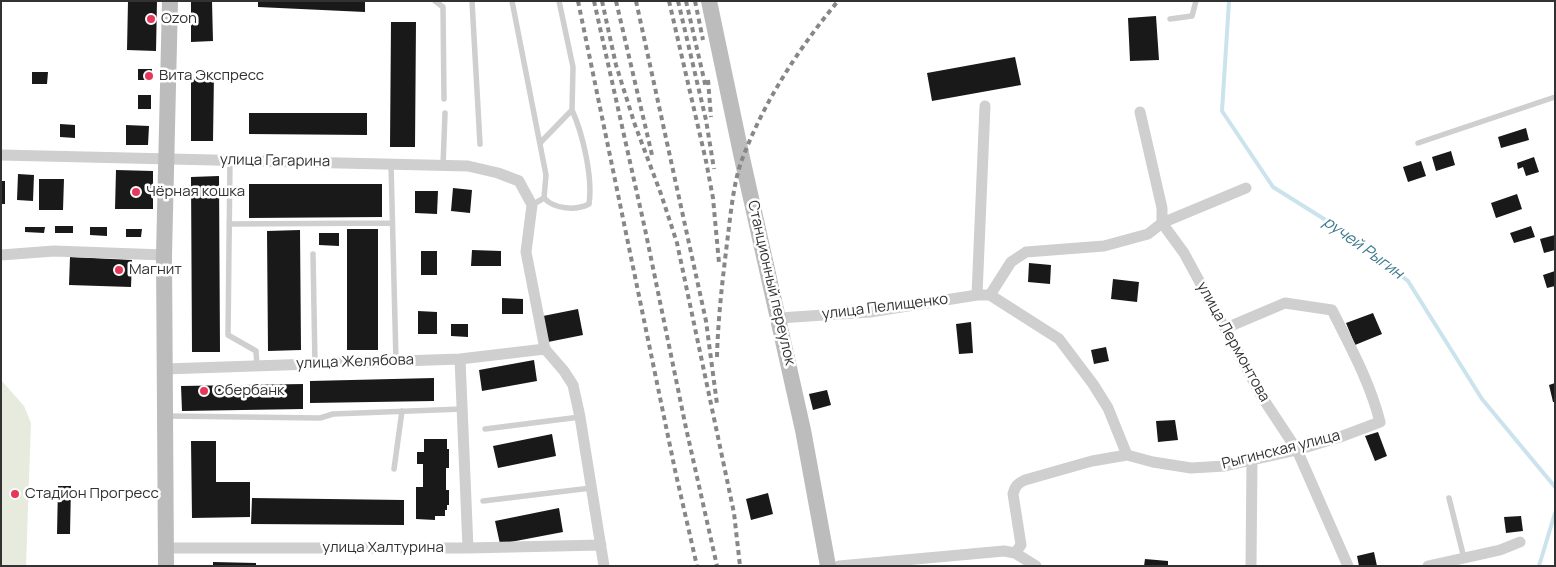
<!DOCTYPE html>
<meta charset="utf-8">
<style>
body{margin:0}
#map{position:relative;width:1556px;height:567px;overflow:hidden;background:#fff;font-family:Manrope,sans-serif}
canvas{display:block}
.frame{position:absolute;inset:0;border:2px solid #323232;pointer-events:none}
</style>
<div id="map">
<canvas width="1556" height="567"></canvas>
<div class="frame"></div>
</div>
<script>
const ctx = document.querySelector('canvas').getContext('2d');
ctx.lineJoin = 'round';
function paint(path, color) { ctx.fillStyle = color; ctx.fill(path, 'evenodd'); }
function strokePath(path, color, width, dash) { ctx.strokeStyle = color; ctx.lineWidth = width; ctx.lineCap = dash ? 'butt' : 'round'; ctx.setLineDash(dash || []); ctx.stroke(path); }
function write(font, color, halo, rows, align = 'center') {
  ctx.font = font + ' Manrope,sans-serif'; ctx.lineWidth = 5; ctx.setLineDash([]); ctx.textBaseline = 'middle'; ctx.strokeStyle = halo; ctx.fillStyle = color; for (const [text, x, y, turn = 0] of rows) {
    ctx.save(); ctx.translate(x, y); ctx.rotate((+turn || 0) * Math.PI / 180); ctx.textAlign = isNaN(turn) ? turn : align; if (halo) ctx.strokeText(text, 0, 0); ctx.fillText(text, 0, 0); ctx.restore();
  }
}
const green = new Path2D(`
 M1,380L24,406L31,423L26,566H1Z`);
const stream = new Path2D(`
 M1229,1L1222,111L1273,187L1348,234L1408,281L1482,399L1555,487
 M1539,566L1555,513`);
const building = new Path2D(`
 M128,1H157L156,51L127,50Z
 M191,1H212L213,41L191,42Z
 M258,1H365V12L258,7Z
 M1156,16L1159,60L1130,61L1128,18Z
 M391,22H416L415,147H390Z
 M1015,57L1021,85L932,101L927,73Z
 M138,69H152V80H138Z
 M32,72H48L47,84H32Z
 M191,73H214L213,141H191Z
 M138,95H151V109H138Z
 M249,113H367V135L249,134Z
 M60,124L75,125V138L60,137Z
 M126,125L149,126L148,145H126Z
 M1526,128L1529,140L1501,148L1498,137Z
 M1451,151L1455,165L1436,171L1432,157Z
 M1534,157L1539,172L1526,176L1523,167L1518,169L1517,163Z
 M1421,161L1426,176L1408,182L1403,167Z
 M116,170L153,171V209H115Z
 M18,174L34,175L33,201L17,200Z
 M219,176L220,352H192L191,177Z
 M39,179H64L63,210H39Z
 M1,181H5V204H1Z
 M249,184H382V217L249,218Z
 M453,188L472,190L470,213L451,211Z
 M415,191H438L437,214L415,213Z
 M1517,194L1522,209L1496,218L1491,203Z
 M55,226H73V233H55Z
 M1531,226L1535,237L1514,243L1510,233Z
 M25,227H45L44,233L25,232Z
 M90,227H107V236L90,235Z
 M126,229H142L141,237H126Z
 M347,229H378V350H347Z
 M300,230L301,350L268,351L267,231Z
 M319,233H339V246L319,245Z
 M1555,235V250L1544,253L1540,239Z
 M472,250L501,251V266H471Z
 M421,251H437V275H421Z
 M70,257L132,260L131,287L69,285Z
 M1029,263L1051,265L1050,284L1028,282Z
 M1555,271V286L1547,288L1543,275Z
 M1113,279L1139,282L1137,302L1111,299Z
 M502,298L523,299V314H502Z
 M578,309L583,335L548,342L543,316Z
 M418,311L437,312V334H418Z
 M1373,313L1382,334L1355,345L1346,323Z
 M971,322L973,353L959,354L956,324Z
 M451,324H468V337L451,336Z
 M1106,347L1109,361L1094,364L1091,350Z
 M534,360L537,381L482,391L479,370Z
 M434,378V401L310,403V381Z
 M1555,383V402H1553L1549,385Z
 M303,384V409L182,411L181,386Z
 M827,390L831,405L813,410L809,394Z
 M1175,420L1178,440L1158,442L1156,421Z
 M1378,432L1387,456L1375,461L1365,436Z
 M552,434L556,456L498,468L493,446Z
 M424,439H447V449H449V468H446V490H449V505H447V510H445V516H435V520L416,519V487H423V464H417V452H424Z
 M191,441H216V482H250V517L192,518Z
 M58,486H71L70,534H57Z
 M768,493L773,514L751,520L746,499Z
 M252,498L404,500V525L251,524Z
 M559,508L563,532L500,544L495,521Z
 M1521,516L1523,531L1506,533L1504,517Z
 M1374,552L1377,566H1359L1357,556Z
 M1145,559L1168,561V566H1144Z
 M213,562L256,563V566H213Z`);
const lane = new Path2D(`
 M435,1L443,7L444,99
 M472,1L480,144
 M512,1L546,175L544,198L532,205
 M1170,19L1192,16L1196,1
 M540,143L572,110L573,67L559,1
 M1418,143L1555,97
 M230,160L228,335L256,351L257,366
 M391,164L396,361
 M443,166L445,113
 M544,198C554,209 576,211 589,204C593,178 583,134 572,110
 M229,224L392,223
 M313,254L315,364
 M167,416L320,418L333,414L462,409
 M485,429L580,417
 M394,469L402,411
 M1449,498L1464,558
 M483,501L591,488`);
const street = new Path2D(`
 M1140,112L1162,208V223L1184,253L1262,397L1297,450L1348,566
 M1,155L468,166L498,173L519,181L532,205L526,252L545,349L564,371L573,385L580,417L604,566
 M1,255L54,251L164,255
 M977,295L985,106
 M990,295L1059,339L1093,384L1108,408L1127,455
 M779,318L870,312L977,295H990L1011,262L1026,252L1104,246L1148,234L1162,223L1246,188
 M460,359L468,548
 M165,369L460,359L545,349
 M166,548H468L601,545
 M1015,553L1021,545L1013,494C1015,486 1018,483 1025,480L1092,461L1127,455L1153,462L1191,468L1225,466L1297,450L1340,437L1380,422C1370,382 1350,346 1332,310L1285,303L1226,328
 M839,566L1004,551L1015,553L1036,566
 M1251,566L1252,461
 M1428,566L1500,550L1520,542`);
const secondary = new Path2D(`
 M709,1L742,158L803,430L828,566
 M166,566L164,255L170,1`);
const rail = new Path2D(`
 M578,1L675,470L697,566
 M594,1L645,229L686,428L717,566
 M602,1L616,65L635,125L661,194L677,243L734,513L740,566
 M616,1L652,155
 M636,1L706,321L717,404
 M669,1L706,161L713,198L719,263
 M678,1L706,120L714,169
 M686,1L706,88
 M695,1L703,40
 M708,80L711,117
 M717,357C718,316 723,276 728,235C731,211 734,179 743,157C765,100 799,48 838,1`);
const markers = [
 [151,19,5,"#e6385a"],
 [149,76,5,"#e6385a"],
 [136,192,5,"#e6385a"],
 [119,270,5,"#e6385a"],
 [204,391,5,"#e6385a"],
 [15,494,5,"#e6385a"]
];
const poiNames = [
 ["Ozon",161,19],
 ["Вита Экспресс",159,76],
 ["Чёрная кошка",146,192],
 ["Магнит",129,270],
 ["Сбербанк",214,391],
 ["Стадион Прогресс",25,494]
];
const streetNames = [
 ["улица Гагарина",275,161,1],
 ["Станционный переулок",771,283,77],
 ["улица Пелищенко",885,307,-7],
 ["улица Лермонтова",1233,342,61],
 ["улица Желябова",355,362,-2],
 ["Рыгинская улица",1281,450,-14],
 ["улица Халтурина",383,548]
];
const waterNames = [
 ["ручей Рыгин",1363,248,36]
];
paint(green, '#e7ebde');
strokePath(stream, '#cbe3ec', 4);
paint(building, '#191919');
strokePath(lane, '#cfcfcf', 5.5);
strokePath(street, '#cfcfcf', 11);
strokePath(secondary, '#bcbcbc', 16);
strokePath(rail, '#878787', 4, [5, 4]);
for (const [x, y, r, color] of markers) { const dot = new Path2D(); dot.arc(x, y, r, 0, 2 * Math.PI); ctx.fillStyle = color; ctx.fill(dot); strokePath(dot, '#fff', 2); }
write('15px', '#323232', '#fff', poiNames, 'left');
write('15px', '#323232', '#fff', streetNames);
write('italic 16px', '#3d7a8f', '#fff', waterNames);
</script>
